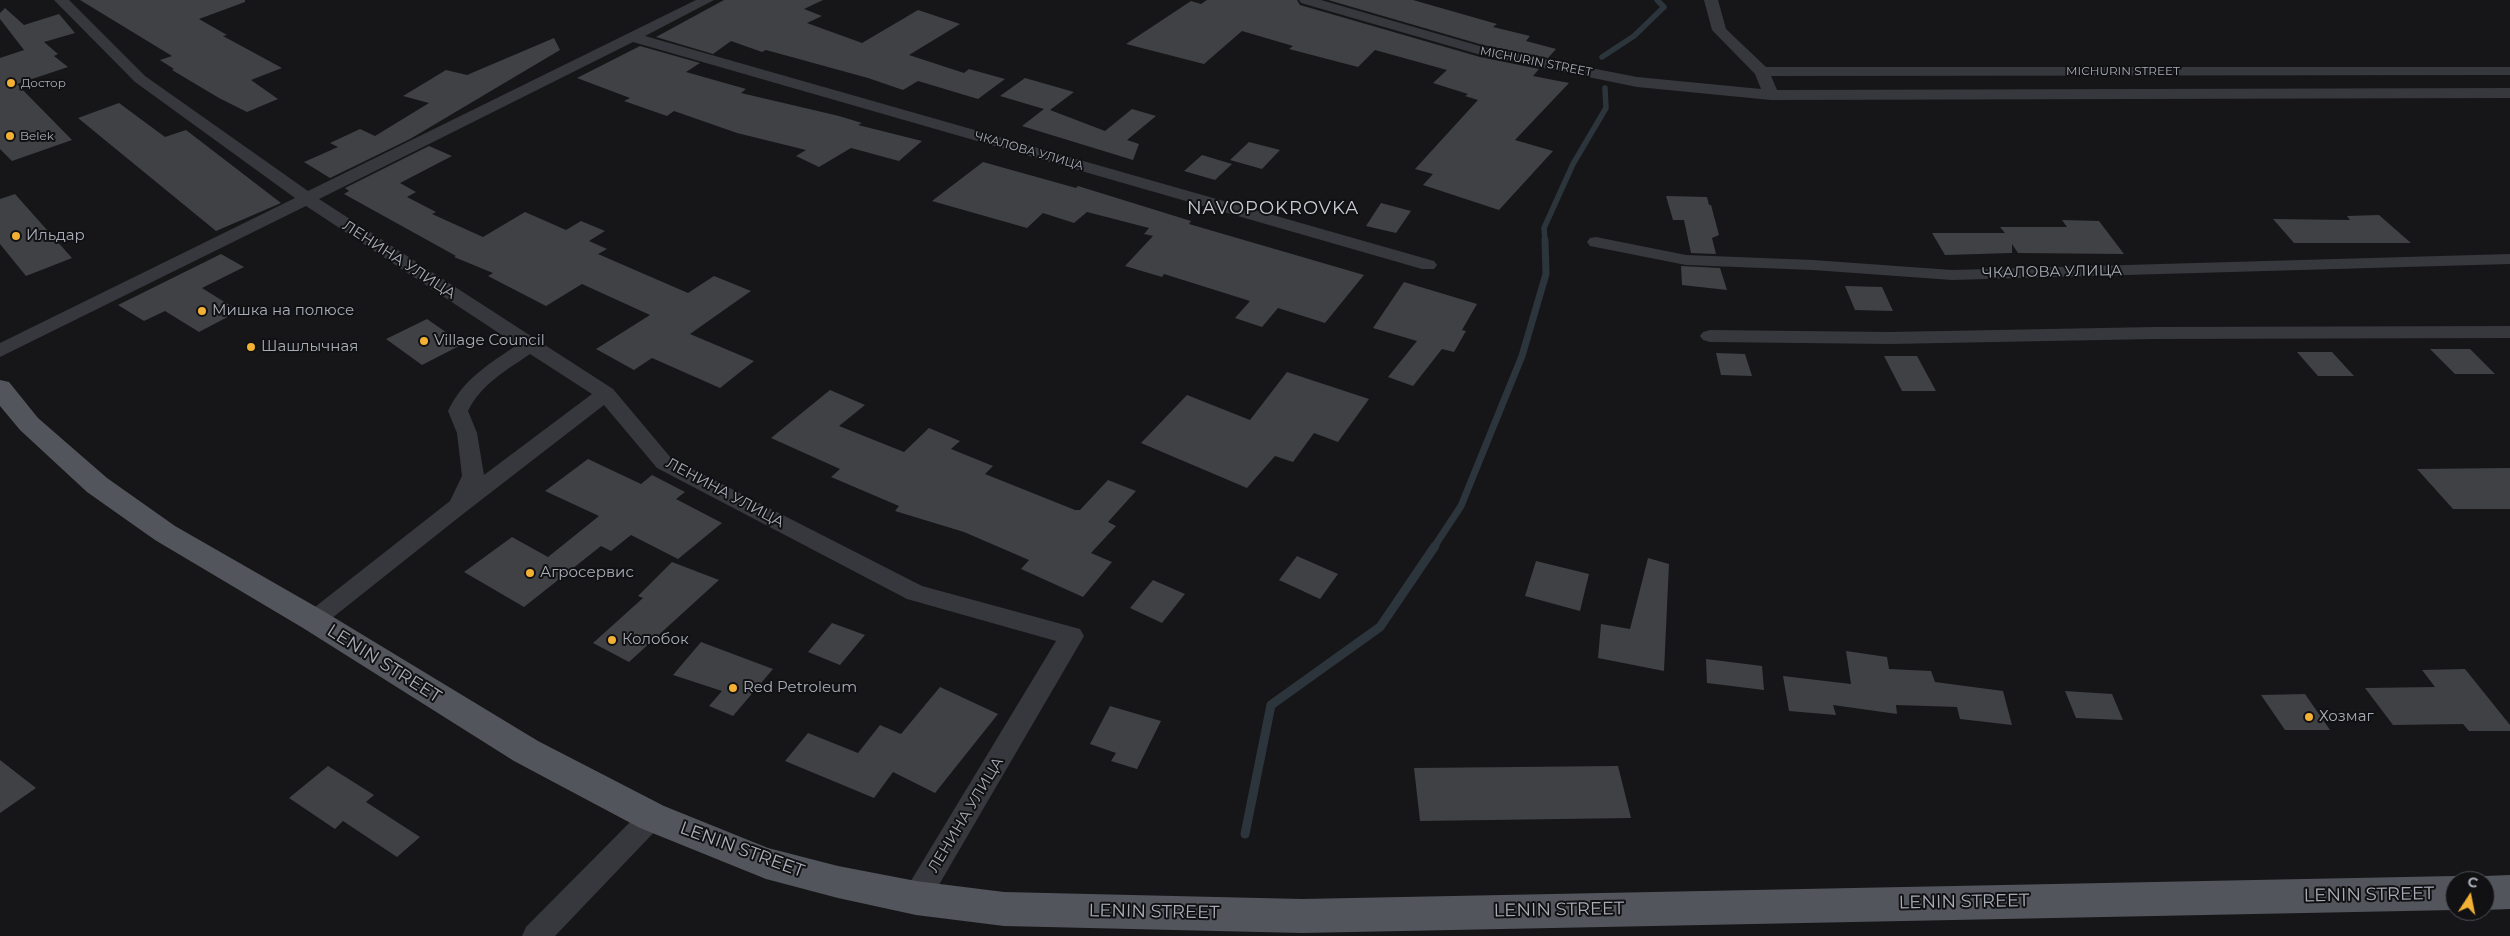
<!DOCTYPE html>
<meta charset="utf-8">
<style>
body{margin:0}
#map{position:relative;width:2510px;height:936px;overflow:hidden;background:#161618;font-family:Montserrat,sans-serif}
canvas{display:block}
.north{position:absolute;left:2445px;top:871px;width:50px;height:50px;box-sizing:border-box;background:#111113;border:1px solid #4d4f55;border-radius:50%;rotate:11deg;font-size:14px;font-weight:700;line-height:20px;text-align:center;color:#a8adb8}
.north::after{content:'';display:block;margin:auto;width:18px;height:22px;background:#f2b134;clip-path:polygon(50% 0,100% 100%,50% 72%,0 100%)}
</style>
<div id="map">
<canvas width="2510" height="936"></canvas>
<div class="north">С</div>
</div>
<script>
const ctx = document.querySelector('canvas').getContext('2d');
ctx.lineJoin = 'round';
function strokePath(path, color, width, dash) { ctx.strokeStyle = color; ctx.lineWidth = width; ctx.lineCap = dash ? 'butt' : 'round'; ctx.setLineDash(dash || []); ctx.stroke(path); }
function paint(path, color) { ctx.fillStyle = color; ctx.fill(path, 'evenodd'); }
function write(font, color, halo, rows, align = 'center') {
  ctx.font = font + ' Montserrat,sans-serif'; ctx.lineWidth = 4; ctx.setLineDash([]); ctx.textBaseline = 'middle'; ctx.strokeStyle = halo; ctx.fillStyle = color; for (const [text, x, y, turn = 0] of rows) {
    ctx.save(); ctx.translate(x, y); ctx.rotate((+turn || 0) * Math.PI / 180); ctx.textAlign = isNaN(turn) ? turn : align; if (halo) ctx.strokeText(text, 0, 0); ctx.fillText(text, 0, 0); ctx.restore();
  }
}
const streamFar2 = new Path2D(`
 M1602,57L1634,36L1664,7L1657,0
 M1545,241L1544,228L1573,164L1606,108L1605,88`);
const streamFar1 = new Path2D(`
 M1434,547L1461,506L1522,356L1546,274L1545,240`);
const stream = new Path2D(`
 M1245,834L1271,705L1380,627L1435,546`);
const building = new Path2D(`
 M80,0H245V2L199,19L227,35L223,36L282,68L251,80L278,99L247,112L219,98L172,70L174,69L160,60L172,56Z
 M724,0H823L804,9L822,16L807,23L862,43L918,10L960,24L909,55L964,73L969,69L1005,79L978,99L918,81L903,90L868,78L766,50L762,52L731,41L713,54L656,37Z
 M1207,0H1297L1300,5L1480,57L1539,69L1533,76L1569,83L1515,140L1553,151L1499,210L1423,185L1433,174L1415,169L1478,100L1465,96L1468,94L1433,83L1447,70L1375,50L1358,67L1289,49L1293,46L1242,31L1204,64L1126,44L1191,1L1201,4Z
 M1328,0H1413L1497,24L1493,27L1530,36L1526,41L1556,49L1548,58L1483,45Z
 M5,8L24,25L59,14L75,33L44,42L58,54L54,56L68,67L17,84L72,140L12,161L0,149V58L24,50L0,19V13Z
 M554,38L560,50L410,139L330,178L304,162L338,147L330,143L360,129L375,136L429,103L403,96L446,70L467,75Z
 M640,46L700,63L686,72L746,89L741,93L839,116L862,123L858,125L922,141L899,161L851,148L819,167L796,156L806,150L737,133L674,111L667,116L624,101L630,98L577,78Z
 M1025,78L1074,92L1050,110L1105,131L1132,109L1156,116L1127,140L1139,144L1133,160L1022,126L1044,109L1000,96Z
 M119,103L165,137L186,130L281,203L216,231L78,118Z
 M1249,142L1280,150L1262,169L1230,160Z
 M429,146L452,156L400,183L416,192L407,197L436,212L432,214L483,237L525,212L566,230L581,221L605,231L589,241L607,249L598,254L688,293L714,276L751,291L690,334L754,361L720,388L652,358L634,370L596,349L650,315L582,284L546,306L488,276L493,273L454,257L456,256L344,194L349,191L345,188Z
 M1202,155L1232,164L1215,180L1184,171Z
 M983,162L1076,188L1078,186L1191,221L1189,224L1364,275L1325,323L1278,308L1262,327L1235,318L1250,301L1164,274L1162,277L1125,266L1153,236L1144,234L1149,228L1087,212L1074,223L1043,213L1027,228L932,201Z
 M15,194L72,258L26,276L0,244V199Z
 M1666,196L1707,197L1709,205H1711L1719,235L1712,238L1716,254L1691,253L1684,220H1673Z
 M1381,203L1411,211L1396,233L1366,226Z
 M2379,215L2411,243H2294L2273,219L2350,220L2347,216Z
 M2062,220L2099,221L2124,254L2018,253L2012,244V253L1945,255L1932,233H2005L2000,227H2067Z
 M221,254L244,267L202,288L239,311L199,332L165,311L144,321L118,305Z
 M1681,266L1720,268L1727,290L1682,285Z
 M1404,282L1477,304L1462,330L1466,331L1454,352L1442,349L1413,386L1388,377L1417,341L1373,328Z
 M1845,286L1882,287L1893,311L1855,310Z
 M427,319L463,344L422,365L386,339Z
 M2430,349H2470L2495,374H2455Z
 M2297,352H2332L2354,376H2318Z
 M1716,353L1745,354L1752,376L1721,375Z
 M1884,356H1917L1936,391H1902Z
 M1287,372L1369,399L1338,442L1314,433L1293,462L1275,456L1247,488L1141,443L1187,395L1250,420Z
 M830,390L865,405L839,426L904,452L929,428L960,441L951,449L993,466L985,474L1075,510H1080L1108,480L1136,491L1108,522L1116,526L1091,553L1112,562L1083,597L1021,569L1029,560L964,532L895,511L899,506L831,477L840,469L771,438Z
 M588,459L641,484L652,475L685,492L676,499L722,523L678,559L631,535L611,551L601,546L524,607L464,572L512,537L548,557L599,516L545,491Z
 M2510,468V509H2453L2417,469Z
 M1297,556L1338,574L1320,599L1279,580Z
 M1648,558L1669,564L1664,671L1598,658L1601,624L1630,629Z
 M1536,561L1589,574L1580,611L1525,596Z
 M672,562L719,580L629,662L593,643L643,598L638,596Z
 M1153,580L1185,594L1162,623L1130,608Z
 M832,623L865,635L840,665L808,652Z
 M701,642L773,669L733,716L709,706L722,691L673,675Z
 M1846,651L1887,657L1889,669L1931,671L1935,682L2003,691L2012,725L1960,719L1957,707L1896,705L1897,714L1833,705L1836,715L1789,711L1783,676L1851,684Z
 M1706,659L1762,666L1764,690L1707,683Z
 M2465,669L2510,725V731H2469L2463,724L2393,725L2365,688L2435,687L2422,670Z
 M940,687L998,714L935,793L893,772L874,798L785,761L808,733L858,753L880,725L901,734Z
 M2065,691L2112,694L2123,720L2076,718Z
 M2305,694L2330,730H2285L2261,695Z
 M1110,706L1161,721L1137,769L1111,761L1116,753L1090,744Z
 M0,760L36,788L0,813Z
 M328,766L374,795L366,802L420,837L397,857L343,821L335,829L289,798Z
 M1618,766L1631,818L1420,821L1414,768Z`);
const street = new Path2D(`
 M54,0H69L145,76L308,191L696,0H714L645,36L1434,261L1437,265L1434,269H1422L633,42L319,199L613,389L671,458L922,586L1080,629L1084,636L1080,643L926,907L916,911L906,907L902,898L906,889L1056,641L907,599L657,468L604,405L463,514L322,626L314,629L306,626L302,620L306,614L450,501L462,476L457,433L448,411C463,379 489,364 517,345L306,206L0,357V343L295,198L135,82ZM530,354L592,394L484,475L477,433L468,411C481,384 507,370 530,354Z
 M1299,0H1321L1483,47L1637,77L1761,89L1755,74L1712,30L1704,0H1718L1726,29L1766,67H2510V75L1771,76L1777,90L2510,88V98L1771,100L1637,87L1481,55L1301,3Z
 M1596,237L1686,255L1813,260L1952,270L2510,254V264L1952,280L1813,270L1686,265L1590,246L1587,242L1590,238Z
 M2510,326V338L2154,339L1890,344L1710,342L1703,340L1700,336L1703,332L1710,330L1890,332L2154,327Z
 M652,805L661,809L665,817L661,825L555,936H522L526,927L643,809Z`);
const primary = new Path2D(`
 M0,380L9,382L38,418L107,478L175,526L325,612L538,741L664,806L768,848L838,866L916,881L1004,892L1302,899L2455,876L2467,881H2455V910L1302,933L1004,926L916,915L838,898L766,879L640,828L514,761L303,628L155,540L87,492L20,430L0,406Z
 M2510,875V909L2485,910V881H2473L2485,876Z`);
const markers = [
 [11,83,5,"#f2b134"],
 [10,136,5,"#f2b134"],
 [16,236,5,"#f2b134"],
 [202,311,5,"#f2b134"],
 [424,341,5,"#f2b134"],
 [251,347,5,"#f2b134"],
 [530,573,5,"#f2b134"],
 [612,640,5,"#f2b134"],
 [733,688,5,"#f2b134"],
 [2309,717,5,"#f2b134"]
];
const farStreetnames = [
 ["MICHURIN STREET",1536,62,11],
 ["MICHURIN STREET",2123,71],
 ["ЧКАЛОВА УЛИЦА",1029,151,16]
];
const farPoinames = [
 ["Достор",21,83],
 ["Belek",20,136]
];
const poiNames = [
 ["Ильдар",26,236],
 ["Мишка на полюсе",212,311],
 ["Village Council",434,341],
 ["Шашлычная",261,347],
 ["Агросервис",540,573],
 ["Колобок",622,640],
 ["Red Petroleum",743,688],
 ["Хозмаг",2319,717]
];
const streetNames = [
 ["ЛЕНИНА УЛИЦА",399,260,33],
 ["ЧКАЛОВА УЛИЦА",2052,272,-1],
 ["ЛЕНИНА УЛИЦА",725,493,28],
 ["ЛЕНИНА УЛИЦА",966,815,-59]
];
const quarterNames = [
 ["NAVOPOKROVKA",1273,209]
];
const nearStreetnames = [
 ["LENIN STREET",384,664,32],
 ["LENIN STREET",742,850,20],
 ["LENIN STREET",2369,895,-1],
 ["LENIN STREET",1964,902,-1],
 ["LENIN STREET",1559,910,-1],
 ["LENIN STREET",1154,912,1]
];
strokePath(streamFar2, '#2c353c', 5.5);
strokePath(streamFar1, '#2c353c', 7);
strokePath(stream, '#2c353c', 9);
paint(building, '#404145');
paint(street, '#37383d');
paint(primary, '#53555c');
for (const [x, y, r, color] of markers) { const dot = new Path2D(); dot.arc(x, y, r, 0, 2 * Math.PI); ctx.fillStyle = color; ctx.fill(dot); strokePath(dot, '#111113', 2); }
write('12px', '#a8adb8', '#111113', farStreetnames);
write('12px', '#a8adb8', '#111113', farPoinames, 'left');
write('15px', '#a8adb8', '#111113', poiNames, 'left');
write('15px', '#a8adb8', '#111113', streetNames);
ctx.letterSpacing = '1px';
write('18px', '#c9ccd4', '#111113', quarterNames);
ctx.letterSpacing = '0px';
write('18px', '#a8adb8', '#111113', nearStreetnames);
</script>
